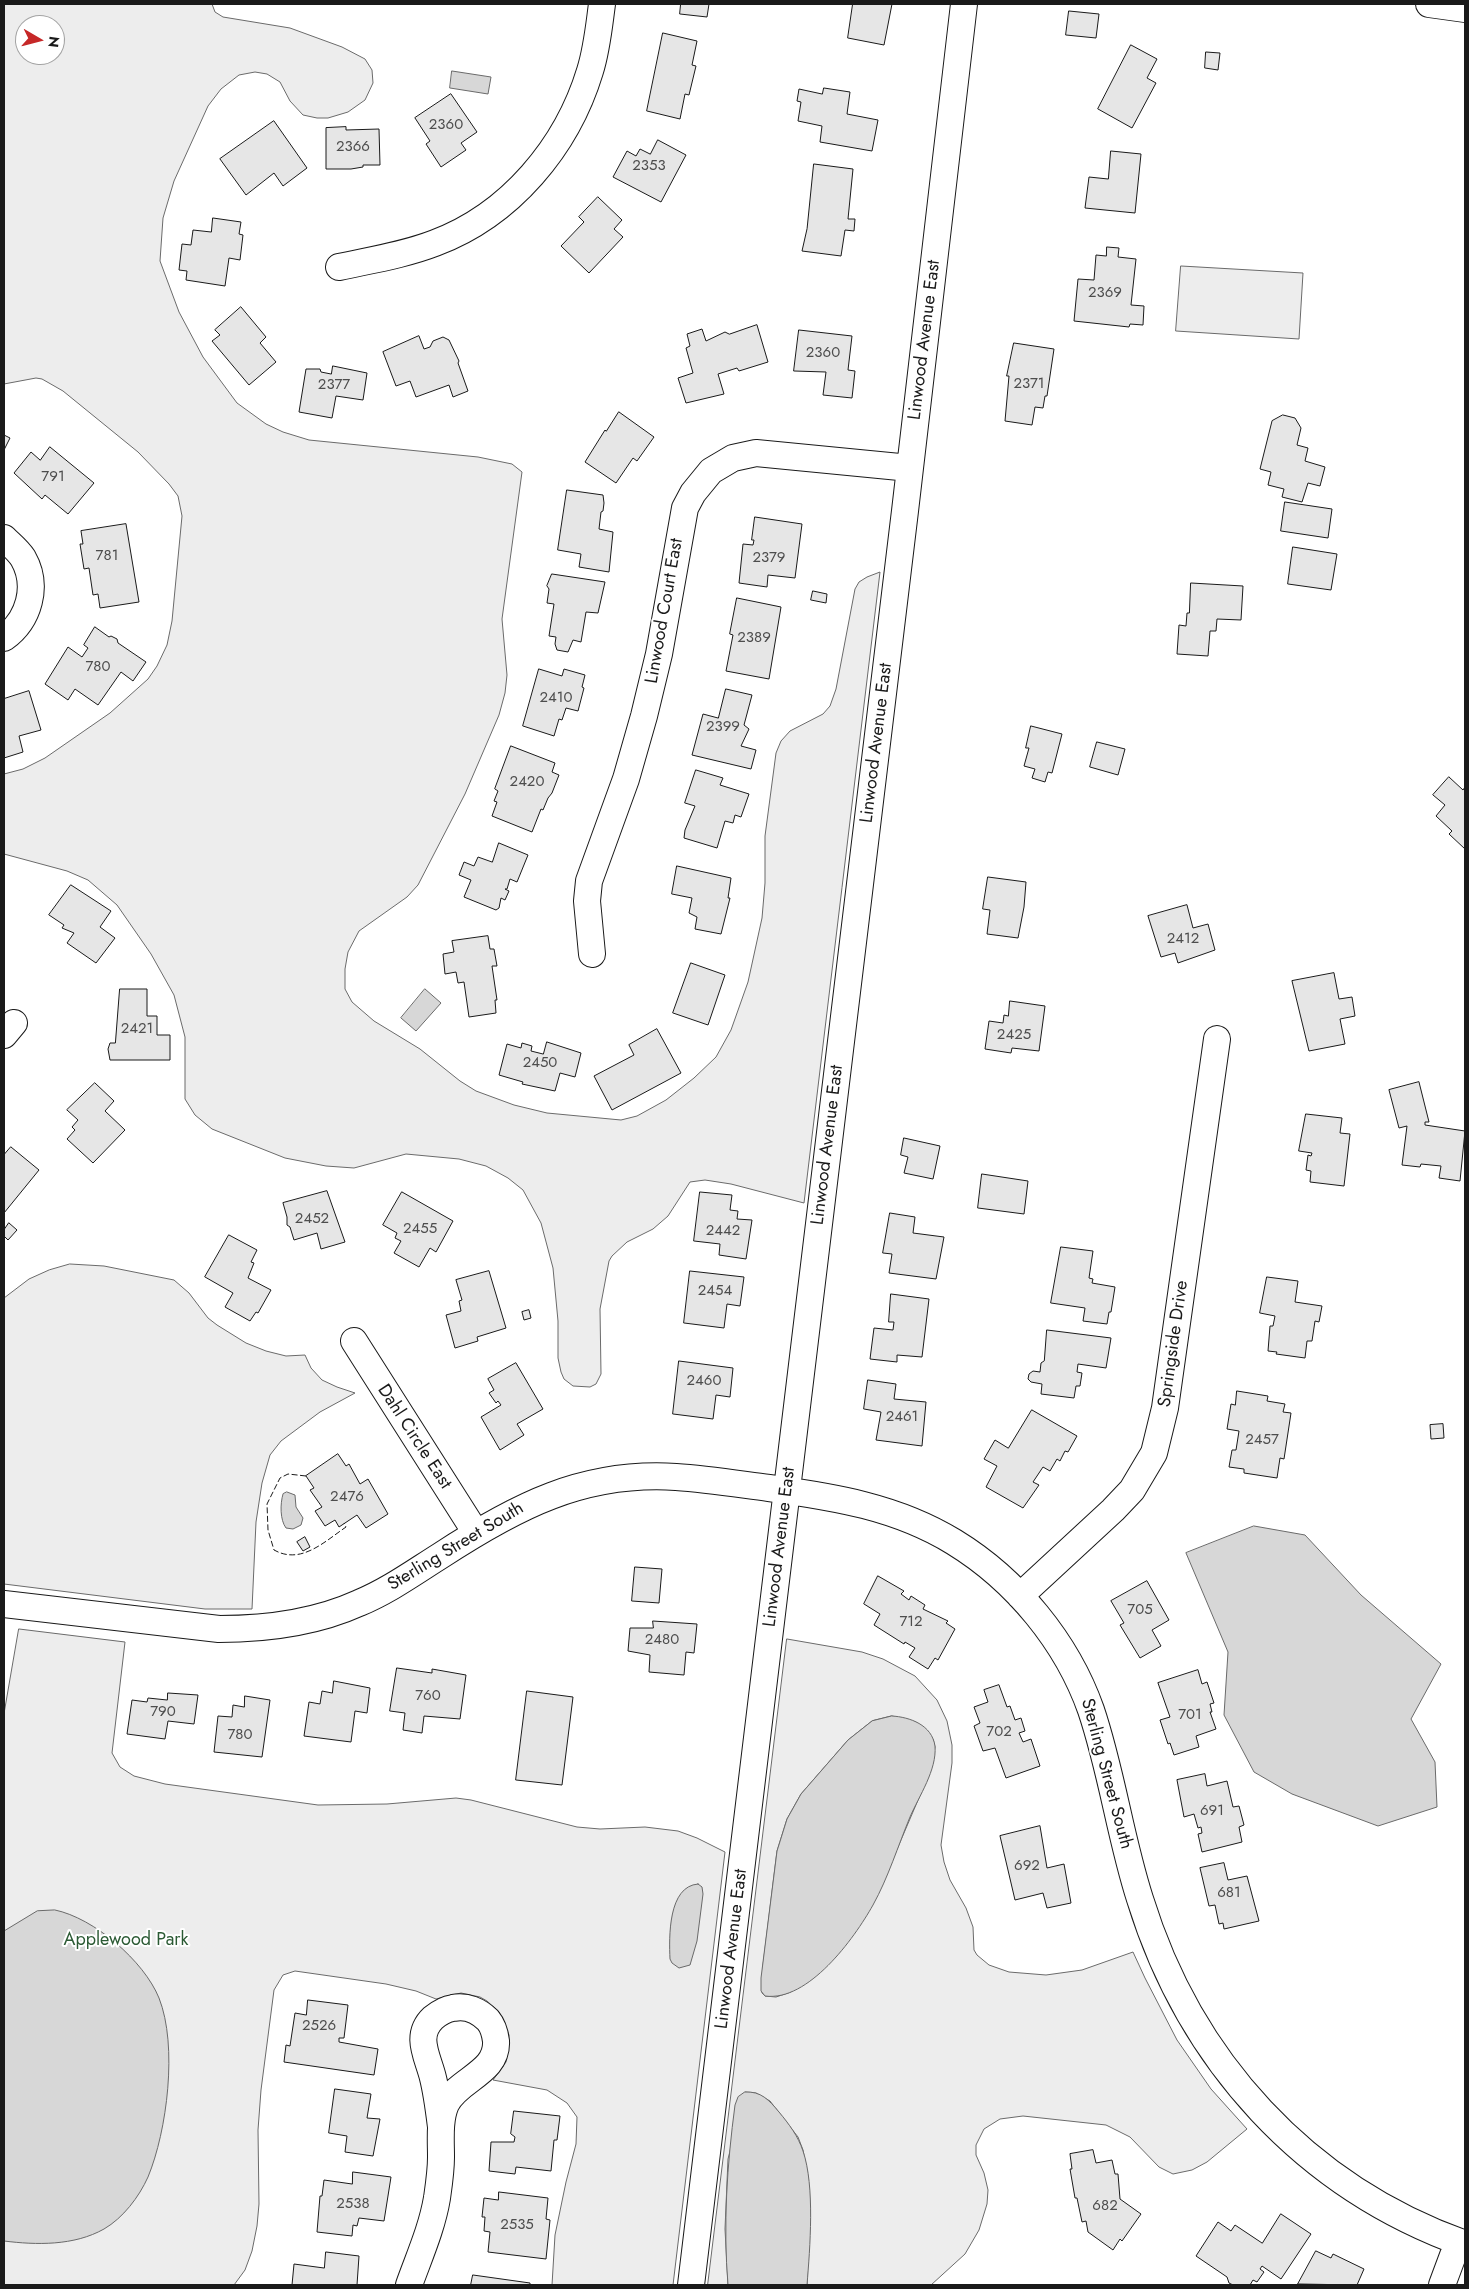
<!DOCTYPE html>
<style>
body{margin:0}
#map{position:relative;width:1469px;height:2289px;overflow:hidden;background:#fff;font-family:Jost,sans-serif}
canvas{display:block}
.frame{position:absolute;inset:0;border:5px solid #1a1a1a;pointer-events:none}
.north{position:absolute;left:15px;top:15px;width:50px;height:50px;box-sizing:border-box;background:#fff;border:1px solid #a3a3a3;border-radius:50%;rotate:98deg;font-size:14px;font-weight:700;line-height:20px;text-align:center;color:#1a1a1a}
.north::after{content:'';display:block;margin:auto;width:18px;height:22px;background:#c62828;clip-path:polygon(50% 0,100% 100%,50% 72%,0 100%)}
</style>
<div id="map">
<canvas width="1469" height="2289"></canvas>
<div class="frame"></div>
<div class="north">N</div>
</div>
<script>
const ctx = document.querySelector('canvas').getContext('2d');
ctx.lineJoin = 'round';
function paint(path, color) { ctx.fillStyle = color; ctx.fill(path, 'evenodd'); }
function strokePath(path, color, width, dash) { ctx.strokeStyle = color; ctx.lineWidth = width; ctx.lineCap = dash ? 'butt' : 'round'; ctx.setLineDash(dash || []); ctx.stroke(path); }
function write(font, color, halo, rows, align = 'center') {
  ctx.font = font + ' Jost,sans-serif'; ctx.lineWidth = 4; ctx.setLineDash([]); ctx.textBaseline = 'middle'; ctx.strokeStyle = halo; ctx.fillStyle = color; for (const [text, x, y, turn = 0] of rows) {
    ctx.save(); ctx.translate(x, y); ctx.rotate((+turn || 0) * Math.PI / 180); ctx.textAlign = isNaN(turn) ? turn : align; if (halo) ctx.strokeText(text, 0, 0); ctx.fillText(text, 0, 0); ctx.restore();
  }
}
const built = new Path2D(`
 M4,4H212L215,12L223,17L290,28L342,47L365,59L372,70L373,83L365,100L348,112L328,118H317L303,115L290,101L280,82L267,74L255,72L239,75L221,89L208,106L174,181L163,218L160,261L179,312L203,357L237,403L266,424L283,432L309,440L478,457L512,464L522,472L502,619L507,675L505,693L499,715L465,794L418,885L407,897L359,931L348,952L345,969V989L352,1002L374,1021L420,1049L460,1081L476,1091L514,1105L547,1113L621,1120L637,1116L666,1100L694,1078L716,1057L731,1030L748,982L762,918L765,883V836L776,753L781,741L790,731L823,714L830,706L836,689L855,589L859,582L867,577L880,572L804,1203L731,1184L705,1180L690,1182L668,1216L653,1229L627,1242L612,1256L609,1261L600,1309L601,1374L596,1384L590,1387L573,1386L564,1379L561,1372L558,1358V1321L553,1268L541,1223L523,1190L508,1178L486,1166L459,1159L406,1154L354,1168L326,1166L285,1158L212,1129L195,1115L185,1099V1037L174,995L151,954L117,905L88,880L67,871L4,854V774L23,769L45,758L110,713L148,679L157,666L167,645L172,621L182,516L178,496L169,484L138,452L63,391L42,379L36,378L4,384ZM25,25H55V55H25Z
 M1181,266L1303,273L1299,339L1176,331Z
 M70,1264L104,1266L174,1280L189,1293L208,1318L217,1325L246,1343L266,1351L286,1356L305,1355L311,1368L322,1380L337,1387L355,1393L320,1412L281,1441L270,1455L262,1483L256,1522L252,1609H205L4,1584V1298L29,1279L49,1270Z
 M19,1629L125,1642L112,1753L120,1767L134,1776L165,1784L318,1805L387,1804L456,1798L471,1800L577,1827L600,1829L645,1827L678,1831L697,1838L725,1852L673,2285H552L555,2235L566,2182L576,2144L577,2117L567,2103L547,2090L493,2080L506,2062L509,2035L499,2012L487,2001L480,1997L461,1993L436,1999L416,1991L386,1984L295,1971L283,1975L274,1990L261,2090L258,2130L259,2204L257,2226L252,2251L245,2270L234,2285H4V1714Z
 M787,1639L862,1652L883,1659L915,1676L937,1700L947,1721L952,1745V1763L941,1845L944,1862L950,1880L966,1908L973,1927L974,1950L977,1955L989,1965L1009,1972L1046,1975L1082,1970L1133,1952L1145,1978L1177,2040L1211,2089L1247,2129L1207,2162L1192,2170L1173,2174L1159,2167L1130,2137L1106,2125L1023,2116L1000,2119L984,2129L976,2145V2155L984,2173L988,2190L987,2204L979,2230L965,2254L931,2285H807L809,2211L808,2177L803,2150L798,2137L770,2101L756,2093L745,2092L728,2159L725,2229L728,2285H708ZM892,1716L916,1722L933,1739L935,1747L930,1772L889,1868L791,1992L776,1997L765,1996L762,1993L763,1965L777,1851L787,1819L801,1794L848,1740L872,1721Z`);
const water = new Path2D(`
 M452,71L491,77L488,94L450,88Z
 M425,989L441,1003L416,1031L401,1018Z
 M287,1492L295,1495L296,1507L303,1518L301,1525L293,1529L286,1528C280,1520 280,1504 283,1494Z
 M1254,1526L1305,1535L1361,1595L1441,1664L1411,1719L1435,1762L1437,1807L1378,1826L1292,1794L1254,1772L1224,1715L1228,1652L1186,1553Z
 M892,1716C910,1717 932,1725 935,1746C937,1770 919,1796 910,1817C898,1846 888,1878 873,1905C854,1939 808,2002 765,1996L761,1991V1978L777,1851L787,1819L801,1794L848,1740L872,1721Z
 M698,1884L702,1887L703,1894L697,1941L690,1965L679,1968L672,1963L670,1959C669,1937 668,1886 698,1884Z
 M55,1910C94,1918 144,1961 159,1998C178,2046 167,2131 148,2177C139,2197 123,2218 104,2229C74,2246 36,2245 4,2241V1931L37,1911Z
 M745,2092C761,2091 769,2100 779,2112C789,2124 798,2136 803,2151C815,2186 810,2248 807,2285H728C723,2225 727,2165 735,2105L738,2097Z`);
const building = new Path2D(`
 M681,4H709L707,17L680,14Z
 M853,4H892L884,45L848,38Z
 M1069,11L1099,14L1096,38L1066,35Z
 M663,33L697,41L692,65L696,66L689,95L685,94L680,119L647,111Z
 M1131,45L1157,59L1147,78L1156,83L1132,128L1098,109Z
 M1206,52L1220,53L1218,70L1205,68Z
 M824,88L850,92L847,114L878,120L872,151L820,142L822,126L798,121L801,102L797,101L799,89L822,94Z
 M451,94L477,132L461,143L466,150L441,167L426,144L430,141L415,118Z
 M274,121L307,168L283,186L274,173L246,195L220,159Z
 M346,127V130L379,129L380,165H363V167L351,169H326V128Z
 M658,140L686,155L661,202L613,177L627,151L636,156L640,149L650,154Z
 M1111,151L1141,154L1135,213L1085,208L1089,177L1108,179Z
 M814,164L853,169L848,219H855L854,231L845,230L841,256L802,251L807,229Z
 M598,197L622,220L614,229L623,237L589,273L561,246L584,222L579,217Z
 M213,218L241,222L239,234L243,235L240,260L229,258L225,286L186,280L187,271L179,270L182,244L191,245L193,230L211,232Z
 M1107,247L1119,248L1118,257L1136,259L1131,305L1144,306L1143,325L1130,324L1129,327L1074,321L1078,279L1094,280L1096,255L1106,256Z
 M241,307L266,337L260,343L276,362L249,385L212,341L220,335L215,330Z
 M757,325L768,362L739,371L737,368L718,374L724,394L686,403L678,378L693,373L686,348L690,346L687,334L702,329L706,341L725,332L729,334Z
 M799,330L852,336L848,370L855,371L852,398L823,395L826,372L794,371Z
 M419,336L424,349L430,347L433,341L443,337L449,340L459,361L458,363L468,391L453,397L449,385L416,397L410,381L396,386L383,352Z
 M1014,343L1054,349L1047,396H1045L1043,408L1035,407L1032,425L1005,421L1009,376H1007Z
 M333,366L367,373L363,400L336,396L332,418L299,412L306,369H320L321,372L331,374Z
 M619,412L654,437L637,461L633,458L616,483L585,462L605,430L606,431Z
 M1283,415L1295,418L1301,428L1297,445L1308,448L1305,461L1325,467L1320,486L1308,483L1302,502L1282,497L1284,489L1268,485L1271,472L1260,469L1272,421Z
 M4,435L10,438L4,450Z
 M50,447L94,483L68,514L45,495L42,499L14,473L31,452L40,460Z
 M567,490L603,495L604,503L603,511L601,512L599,529L613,532L609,572L579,567L581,554L558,550Z
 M1285,502L1332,509L1328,538L1281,531Z
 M755,517L802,524L795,578L768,575L767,587L739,583L743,544L753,545L754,540H752Z
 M126,524L139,602L100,608L98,594L93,595L89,568L84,569L80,544H83L81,531Z
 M1293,547L1337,554L1331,590L1288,584Z
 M552,574L605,582L598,613L586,612L581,642L573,640L568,652L557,650L555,644L556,637L549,636L554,604L547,603L549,589L547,586Z
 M1191,583L1243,586L1241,620L1217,619L1216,631H1210L1208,656L1177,654L1179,625L1186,626L1187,613H1189Z
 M813,591L827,594L826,603L811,600Z
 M737,598L781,607L769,679L726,671L733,635L730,634Z
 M95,627L109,637L111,636L117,639L118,643L146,662L133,681L121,672L98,705L75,689L68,700L45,684L68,647L82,657L88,648L84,645Z
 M539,669L562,676L564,669L585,675L582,687L584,688L578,711L566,708L562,720L559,719L554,736L523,726Z
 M726,689L752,695L744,725L749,729L741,746L756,750L751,769L692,755L703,714L718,718Z
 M29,691L41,730L19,736L23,752L4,758V699Z
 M1031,726L1062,734L1052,773L1048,772L1045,782L1032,778L1035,769L1024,766L1029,748H1026Z
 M1097,742L1125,749L1118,775L1090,767Z
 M511,746L555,763L552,772L559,775L552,793L548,798L543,810L541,809L532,832L492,816L497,802L494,801L498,791L495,789Z
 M696,770L723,778L720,785L749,794L741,817L735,815L733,823L725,821L717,848L684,838L685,830L695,806L685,803Z
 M1449,777L1463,790L1465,787V849L1449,834L1452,831L1436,816L1445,805L1433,795Z
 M499,843L528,855L517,882L510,879L507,889H505L509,891L505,900L501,898L499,908L496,910L464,897L471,880L459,875L464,862L474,866L478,857L492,862Z
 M677,866L731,878L728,898H730L721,934L695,929L697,917L689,913L692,898L672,894Z
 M988,877L1026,882L1024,907L1018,938L987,934L990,910L983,909Z
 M71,885L111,911L100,927L115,938L96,963L67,943L74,933L62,928L64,925L49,915Z
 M1187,905L1193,928L1208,924L1215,950L1178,963L1175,953L1161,957L1148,916Z
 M488,936L490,949H494L497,966H492L497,1000H495L496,1013L469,1017L464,982L458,983L456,972L445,974L443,954L454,952L452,941Z
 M691,963L725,975L708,1025L673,1013Z
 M1334,973L1339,999L1352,997L1355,1016L1340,1019L1345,1044L1309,1051L1292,981Z
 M120,989H147V1016H157V1035H170V1060H110L108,1049L110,1043H115Z
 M1010,1001L1045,1006L1039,1051L1012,1048L1011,1053L985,1049L989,1021L1003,1023L1004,1015L1008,1016Z
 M657,1029L681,1073L612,1110L594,1076L634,1055L629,1045Z
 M547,1042L581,1053L575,1077L560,1073L555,1091L522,1084L523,1082L499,1075L507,1044L521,1048L522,1043L532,1046L531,1051L543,1054Z
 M1419,1082L1429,1122H1425V1125L1465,1131L1460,1181L1439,1178L1441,1166L1421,1164L1420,1167L1402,1165L1407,1126L1399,1128L1389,1090Z
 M95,1083L114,1101L105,1111L125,1130L93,1163L67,1139L75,1130L72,1127L78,1120L67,1110Z
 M1306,1114L1342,1118L1340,1133L1350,1134L1344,1186L1310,1182L1311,1171L1306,1170L1308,1155L1311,1156L1312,1153L1299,1151Z
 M904,1138L940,1146L933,1179L904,1173L908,1157L901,1155Z
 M11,1147L39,1170L4,1213V1155Z
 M982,1174L1028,1181L1024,1214L978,1208Z
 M327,1191L345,1242L321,1249L317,1233L294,1240L290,1227L287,1225V1217L283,1203Z
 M402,1192L453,1221L436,1252L430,1248L419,1267L394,1253L401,1241L395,1238L397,1233L383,1225Z
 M700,1192L732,1195L730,1210L738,1211L737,1219L752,1220L746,1259L719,1255L720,1244L694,1241Z
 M890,1213L915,1217L913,1233L944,1237L936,1279L889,1273L892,1254L883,1253Z
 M9,1223L17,1230L8,1240L4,1236V1230Z
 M229,1235L257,1250L251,1262L254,1263L248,1278L271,1290L258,1313L256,1312L250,1321L225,1307L233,1293L205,1277Z
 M1061,1247L1093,1251L1089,1278L1093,1279L1092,1283L1115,1287L1111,1312H1109L1107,1324L1083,1321L1085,1308L1051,1303Z
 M489,1271L506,1328L477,1337L478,1341L455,1348L446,1315L461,1311L459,1301L462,1300L456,1280Z
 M690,1271L744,1277L740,1306L727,1304L724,1328L684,1323Z
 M1267,1277L1298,1281L1295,1302L1322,1306L1319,1322L1315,1321L1312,1341H1307L1305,1358L1276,1354L1277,1352L1268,1351L1270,1326H1273L1275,1316L1260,1313Z
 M891,1294L929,1299L922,1357L897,1355V1362L870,1359L874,1328L893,1330L894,1322H889Z
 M529,1310L531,1318L524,1320L522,1312Z
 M1047,1330L1111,1338L1106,1368L1078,1364L1077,1372L1082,1373L1080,1386H1076L1074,1398L1041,1394L1042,1384L1031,1382L1028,1379L1029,1374L1033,1371L1040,1372L1041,1363L1044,1361Z
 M679,1361L733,1368L730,1397L716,1395L713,1419L673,1414Z
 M516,1363L543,1409L517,1424L524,1435L500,1450L481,1417L501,1405L498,1401L496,1403L489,1393L494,1390L488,1379Z
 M868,1380L896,1384L894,1399L926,1402L922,1446L876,1440L881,1412L864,1409Z
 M1237,1391L1268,1396L1267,1401L1285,1404L1283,1412L1291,1413L1284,1459L1280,1458L1277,1478L1244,1473V1469L1229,1467L1232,1450H1236L1239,1431L1227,1429L1231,1404L1235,1405Z
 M1032,1410L1077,1436L1068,1452L1065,1451L1060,1461L1057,1459L1050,1471L1043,1467L1033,1482L1039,1485L1023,1508L986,1487L997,1466L984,1459L995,1440L1008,1448Z
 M1443,1424L1444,1438L1431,1439L1430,1425Z
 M338,1454L346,1466L349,1464L360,1484L368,1479L388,1514L366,1528L357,1515L339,1527L335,1520L325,1526L315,1511L322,1507L310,1490L314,1488L306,1476Z
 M305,1537L310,1547L303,1551L297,1542Z
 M635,1567L662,1569L659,1603L632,1601Z
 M878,1576L904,1591L901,1594L909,1600L911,1596L925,1605L923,1609L948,1621L946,1623L955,1629L938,1660L935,1658L928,1669L909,1657L915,1648L905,1642L904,1644L874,1625L880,1614L864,1604Z
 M1147,1581L1169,1620L1152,1630L1161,1646L1140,1658L1120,1625L1124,1623L1111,1601Z
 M653,1621L697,1624L694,1653L686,1652L684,1675L649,1672L650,1655L628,1651L630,1628H653Z
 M397,1668L432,1673V1669L466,1675L460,1719L424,1716L422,1733L403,1730L405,1713L390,1711Z
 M1198,1670L1202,1684L1207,1682L1214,1703L1210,1704L1212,1712H1210L1216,1729L1196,1736L1199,1747L1174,1755L1170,1743L1168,1744L1160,1720L1170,1717L1158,1683Z
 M334,1681L370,1688L367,1713L355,1711L351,1742L304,1736L309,1702L320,1704L322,1691L332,1693Z
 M999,1685L1007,1707L1010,1706L1015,1720L1021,1718L1025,1731L1019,1733L1023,1742L1031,1739L1040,1766L1006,1778L995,1748L983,1751L974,1726L980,1723L974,1707L988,1702L984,1690Z
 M527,1691L573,1697L562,1785L516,1780Z
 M168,1693L198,1695L194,1724L168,1721L165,1739L127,1734L132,1700L147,1702L148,1698L167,1700Z
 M245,1696L270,1700L262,1757L214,1752L218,1716L232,1717L233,1705L244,1707Z
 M1205,1774L1207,1786L1227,1781L1233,1807L1239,1806L1244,1825L1239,1827L1242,1842L1202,1852L1198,1834L1202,1833L1201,1827L1198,1828L1194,1814L1184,1817L1177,1780Z
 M1040,1826L1047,1868L1064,1864L1071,1903L1047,1908L1043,1893L1015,1900L1000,1836Z
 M1224,1863L1228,1880L1247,1876L1259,1921L1224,1929L1223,1923L1219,1924L1215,1905L1209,1906L1200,1868Z
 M308,2000L348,2005L344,2038H339V2042L378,2049L374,2075L284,2062L286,2045L290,2046L295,2013L306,2015Z
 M335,2089L371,2094L367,2118L380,2119L373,2156L345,2152L347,2136L329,2133Z
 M514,2111L560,2116L557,2140H554L551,2171L516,2167L515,2174L489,2171L491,2142H514L515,2137L511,2134Z
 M1093,2150L1096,2163L1112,2160L1115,2174H1118L1120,2199L1141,2214L1122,2241L1120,2239L1113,2250L1088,2232L1086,2221L1082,2222L1077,2198H1075L1070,2169H1072L1070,2154Z
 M353,2172L391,2177L384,2221L359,2218L357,2226L353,2225L352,2236L317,2232L320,2196H322L324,2180L352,2184Z
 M499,2192L548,2198L546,2219L550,2220L546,2259L488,2252L490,2232L484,2231L485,2217H482L484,2198L498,2200Z
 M1281,2214L1311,2234L1281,2279L1262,2266L1260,2269L1264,2272L1257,2282L1253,2280L1250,2285H1233L1229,2283L1227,2277L1196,2256L1218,2222L1231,2231L1235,2225L1262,2243Z
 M1316,2251L1331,2258L1333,2254L1364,2269L1357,2285L1298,2284Z
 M326,2252L359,2256L357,2285H292L294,2264L324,2268Z
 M473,2275L530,2283V2285H471Z`);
const minor = new Path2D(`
 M1429,4L1465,9
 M339,267C371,260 404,255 435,243C510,215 567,147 590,71C597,49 599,26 602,4
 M4,538C10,544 18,550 23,558C39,586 29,620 4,638
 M592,954L587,901L589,881L626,779L644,716L659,654L685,508L693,493L711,471L733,458L756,453L910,468
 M4,1035L14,1023
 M354,1341L476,1533
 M1020,1596L1113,1510L1132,1490L1154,1453L1165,1408L1217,1039
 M4,1604L219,1629C267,1629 315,1623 359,1603C388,1591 413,1573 440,1556C515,1507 583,1471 676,1477C707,1479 738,1484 769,1488C834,1497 897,1507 954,1542C1016,1580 1067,1642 1091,1710C1112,1772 1120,1837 1140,1899C1190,2061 1305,2187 1465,2244
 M409,2285C419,2257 432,2228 437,2198C439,2184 441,2171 441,2157C441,2140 439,2120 446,2104C458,2079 498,2073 496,2041C495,2033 493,2026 488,2020C479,2011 466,2005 453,2008C446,2009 439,2013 433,2018C414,2036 428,2057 433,2078C437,2094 439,2111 441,2127
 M691,2285L905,511L964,4
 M1442,2285L1458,2242`);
const fence = new Path2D(`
 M306,1476L288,1474L280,1478L267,1504L268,1530L274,1550C301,1565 324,1542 346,1527L344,1523`);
const numberNames = [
 ["2360",446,125],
 ["2366",353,147],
 ["2353",649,166],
 ["2369",1105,293],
 ["2360",823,353],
 ["2371",1029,384],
 ["2377",334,385],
 ["791",53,477],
 ["781",107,556],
 ["2379",769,558],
 ["2389",754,638],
 ["780",98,667],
 ["2410",556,698],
 ["2399",723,727],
 ["2420",527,782],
 ["2412",1183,939],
 ["2421",137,1029],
 ["2425",1014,1035],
 ["2450",540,1063],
 ["2452",312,1219],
 ["2455",420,1229],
 ["2442",723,1231],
 ["2454",715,1291],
 ["2460",704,1381],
 ["2461",902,1417],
 ["2457",1262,1440],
 ["2476",347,1497],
 ["705",1140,1610],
 ["712",911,1622],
 ["2480",662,1640],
 ["760",428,1696],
 ["790",163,1712],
 ["701",1190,1715],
 ["702",999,1732],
 ["780",240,1735],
 ["691",1212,1811],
 ["692",1027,1866],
 ["681",1229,1893],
 ["2526",319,2026],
 ["2538",353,2204],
 ["682",1105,2206],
 ["2535",517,2225]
];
const streetNames = [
 ["Linwood Avenue East",925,340,-83],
 ["Linwood Court East",665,611,-80],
 ["Linwood Avenue East",877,743,-83],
 ["Linwood Avenue East",828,1145,-83],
 ["Springside Drive",1174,1344,-82],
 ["Dahl Circle East",414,1437,57],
 ["Sterling Street South",456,1547,-31],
 ["Linwood Avenue East",780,1547,-83],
 ["Sterling Street South",1106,1774,75],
 ["Linwood Avenue East",732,1949,-83]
];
const parkNames = [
 ["Applewood Park",126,1941]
];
paint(built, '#ededed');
strokePath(built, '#6a6a6a', 1);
paint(water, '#d7d7d7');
strokePath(water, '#6a6a6a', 1);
paint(building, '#e6e6e6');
strokePath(building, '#1a1a1a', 1);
strokePath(minor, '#1a1a1a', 28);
strokePath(minor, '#fff', 26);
strokePath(fence, '#1a1a1a', 1, [6, 2.5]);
write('15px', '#4d4d4d', null, numberNames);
write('18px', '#1a1a1a', '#fff', streetNames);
write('18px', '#2b5a34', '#fff', parkNames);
</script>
